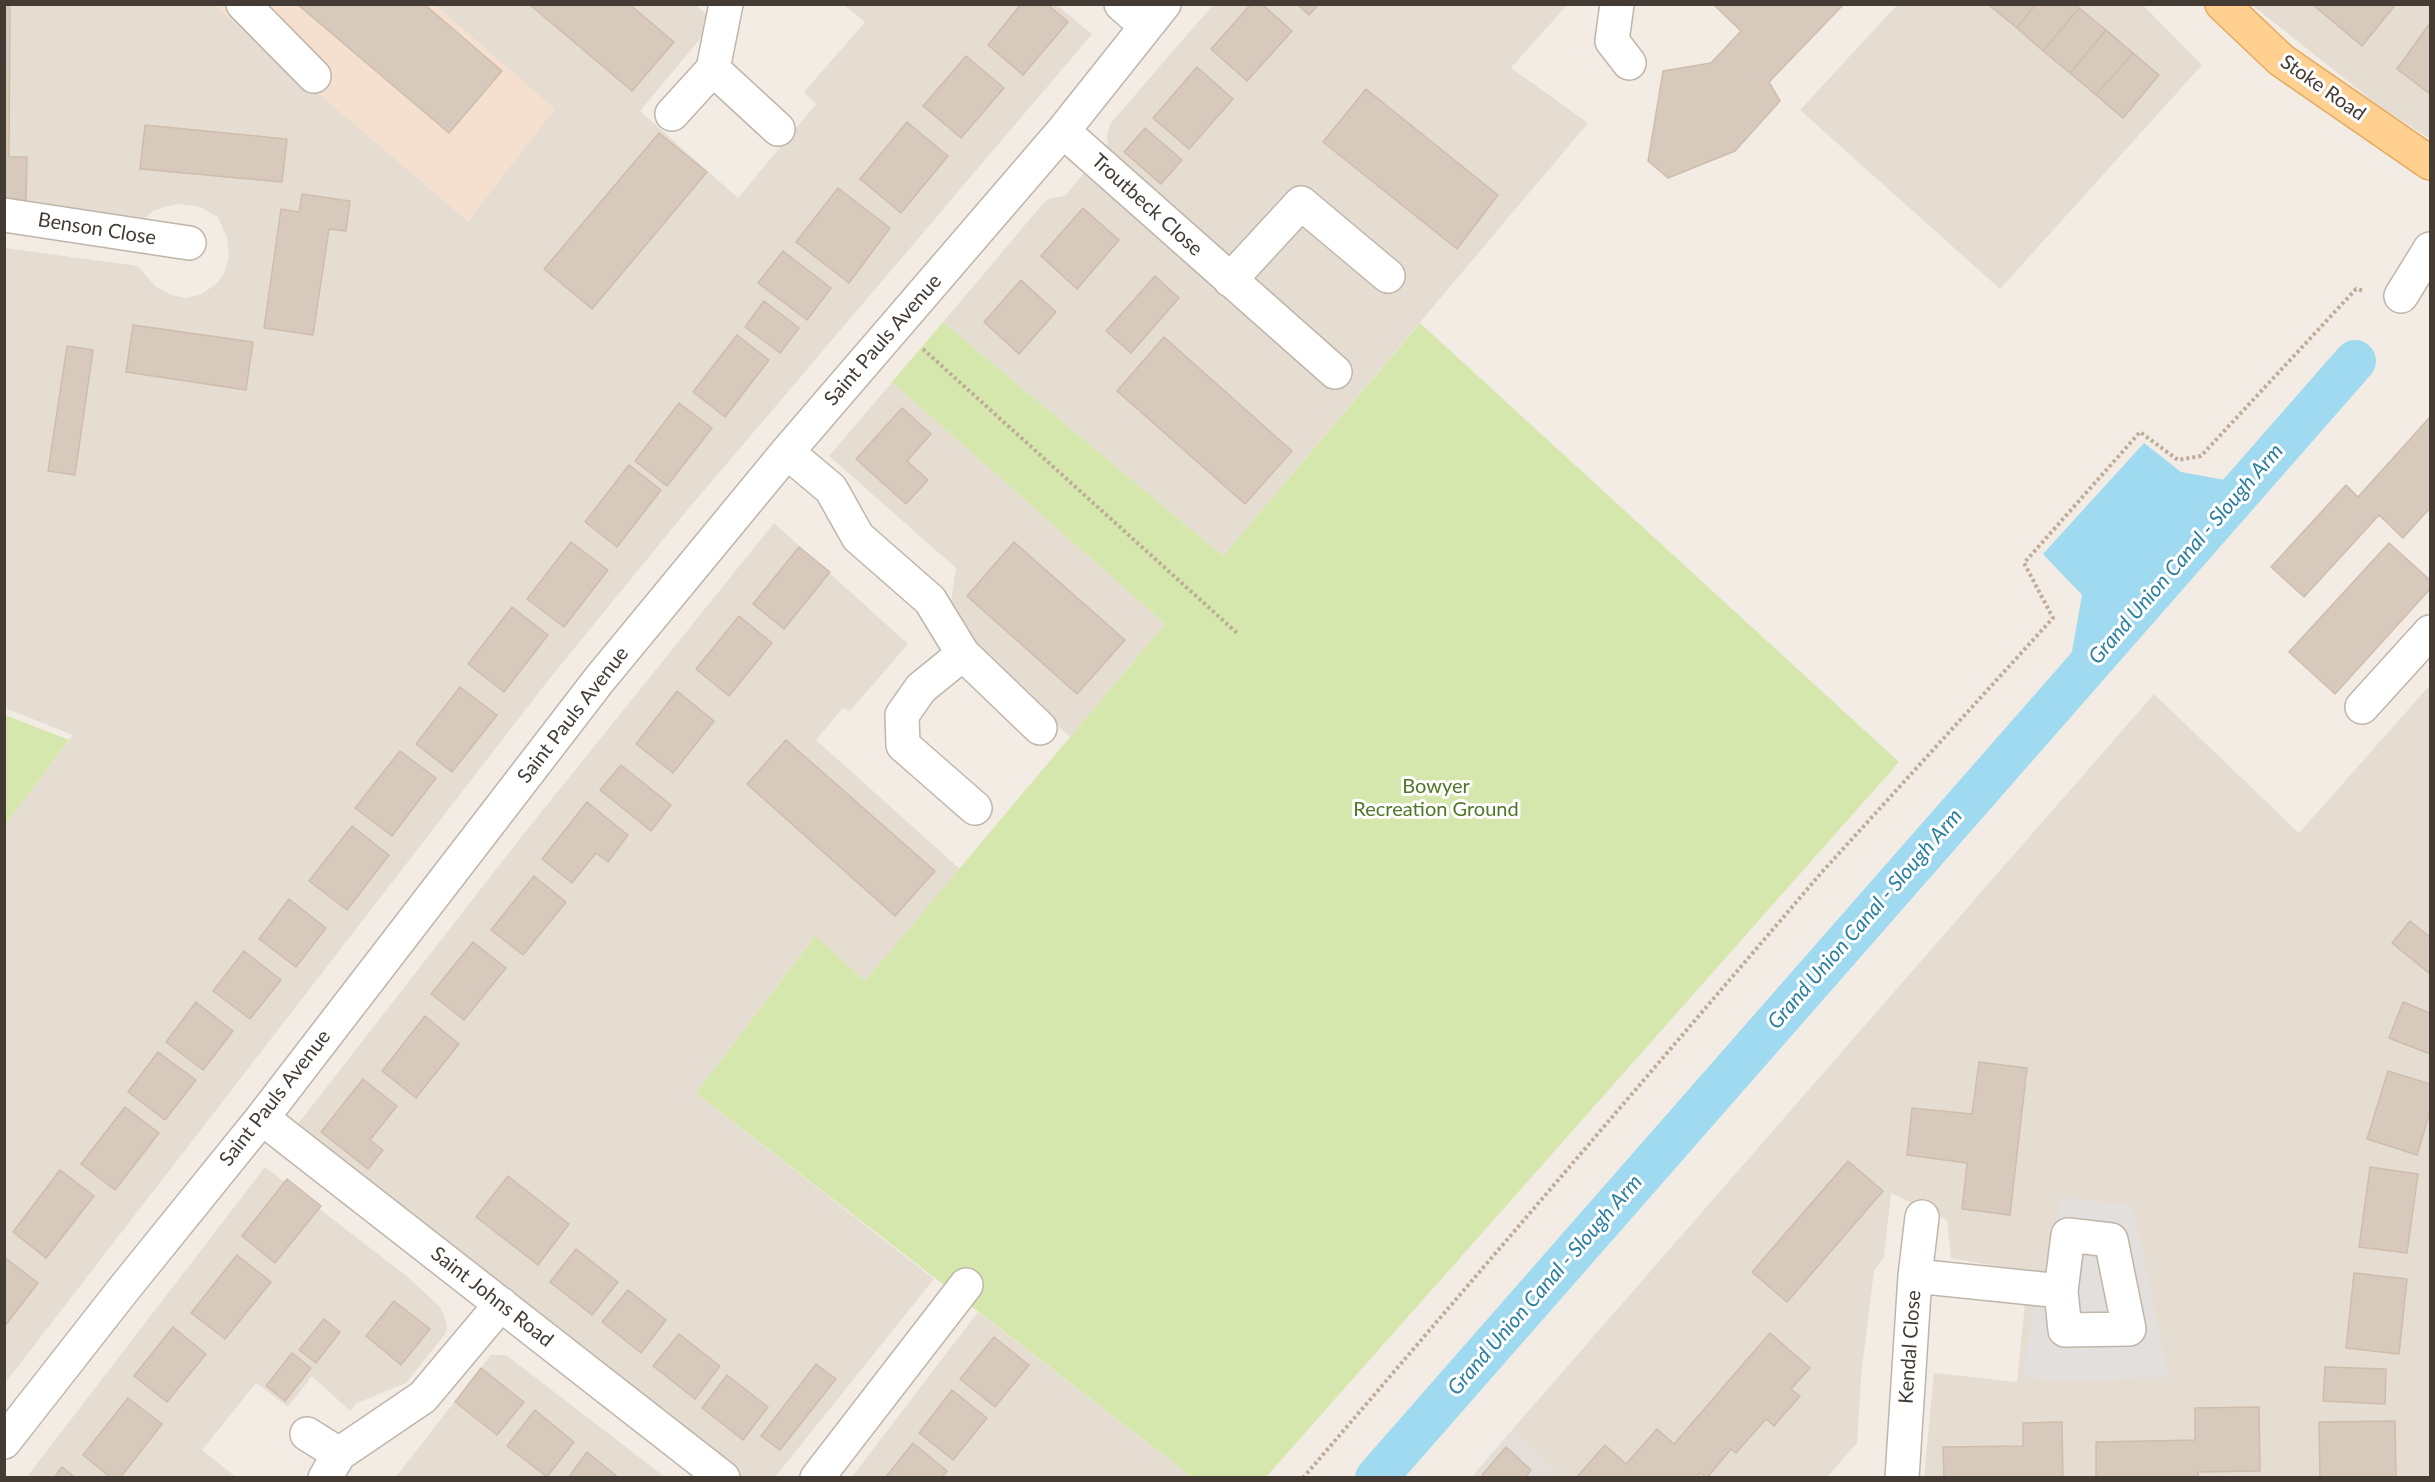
<!DOCTYPE html>
<style>
body{margin:0}
#map{position:relative;width:2435px;height:1482px;overflow:hidden;background:#f2ece4;font-family:Lato,sans-serif}
canvas{display:block}
.frame{position:absolute;inset:0;border:6px solid #443c34;pointer-events:none}
</style>
<div id="map">
<canvas width="2435" height="1482"></canvas>
<div class="frame"></div>
</div>
<script>
const ctx = document.querySelector('canvas').getContext('2d');
ctx.lineJoin = 'round';
function paint(path, color) { ctx.fillStyle = color; ctx.fill(path, 'evenodd'); }
function strokePath(path, color, width, dash) { ctx.strokeStyle = color; ctx.lineWidth = width; ctx.lineCap = dash ? 'butt' : 'round'; ctx.setLineDash(dash || []); ctx.stroke(path); }
function write(font, color, halo, rows, align = 'center') {
  ctx.font = font + ' Lato,sans-serif'; ctx.lineWidth = 6; ctx.setLineDash([]); ctx.textBaseline = 'middle'; ctx.strokeStyle = halo; ctx.fillStyle = color; for (const [text, x, y, turn = 0] of rows) {
    ctx.save(); ctx.translate(x, y); ctx.rotate((+turn || 0) * Math.PI / 180); ctx.textAlign = isNaN(turn) ? turn : align; if (halo) ctx.strokeText(text, 0, 0); ctx.fillText(text, 0, 0); ctx.restore();
  }
}
const residential = new Path2D(`
 M5,5H215L468,221L554,109L435,5H695L715,21L640,111L738,198L816,104L804,92L865,22L844,5H1057L1092,34L684,514L550,678L5,1383V825L73,735L5,708V248L138,266L156,287L171,295L186,298L202,294L217,283L224,273L229,256L227,238L218,217L200,207L180,204L164,207L153,211L145,218L141,226L5,207Z
 M1213,5H1567L1511,68L1588,123L1223,556L943,322L1047,199L1065,196L1108,143L1107,137L1110,124Z
 M1897,5H2143L2202,65L2000,289L1800,110Z
 M2252,5H2430V139L2379,106Z
 M892,382L1165,624L1070,737L948,622L956,568L829,456Z
 M774,523L908,644L850,711L843,708L816,740L960,869L865,981L814,937L696,1093L934,1279L775,1477H741L294,1129L522,836Z
 M2430,685V1477H1924L1934,1373L2017,1382L2028,1272L1951,1258L1947,1220L1891,1193L1884,1257L1874,1271L1861,1377L1857,1443L1827,1477H1552L1556,1469L1511,1431L2154,694L2299,833Z
 M265,1167L409,1278L440,1307L447,1324L446,1333L406,1383L357,1403L350,1411L312,1376L288,1407L256,1383L202,1450L236,1477L26,1478Z
 M978,1312L1192,1477L851,1478Z
 M491,1355H506L665,1477L395,1478Z`);
const commercial = new Path2D(`
 M215,5H435L555,109L468,221Z`);
const industrial = new Path2D(`
 M1511,1431L1556,1469L1552,1477L1471,1478Z`);
const green = new Path2D(`
 M943,322L1223,556L1420,323L1899,762L1266,1477H1192L696,1093L815,936L865,981L1165,624L892,382Z
 M5,715L69,740L5,825Z`);
const parking = new Path2D(`
 M2061,1197L2133,1206L2168,1377L2065,1381L2023,1377L2037,1284L2047,1283Z`);
const water = new Path2D(`
 M2144,443L2181,472L2247,484L2065,691L2082,595L2043,554Z`);
const canal = new Path2D(`
 M1376,1478L2355,361`);
const building = new Path2D(`
 M4,4H10L9,157H27L26,201L4,200Z
 M297,4H424L502,71L449,133Z
 M529,4H629L674,42L632,91Z
 M1021,4H1047L1068,22L1023,75L988,45Z
 M1251,4H1262L1292,31L1247,81L1211,49Z
 M1297,4H1319L1309,15Z
 M1713,4H1844L1769,82L1780,101L1735,151L1668,178L1648,161L1663,71L1711,63L1741,31Z
 M1991,4H2036L2017,28L1990,6Z
 M2036,4H2075L2079,8L2043,51L2017,28Z
 M2312,4H2396L2362,46Z
 M2079,8L2106,30L2070,73L2043,51Z
 M2430,23V94L2397,69Z
 M2106,30L2133,53L2096,95L2070,73Z
 M2133,53L2159,75L2123,118L2096,95Z
 M966,56L1004,88L961,138L923,106Z
 M1197,67L1233,99L1189,149L1153,118Z
 M1366,89L1498,195L1457,249L1323,142Z
 M907,122L948,156L901,213L860,179Z
 M145,125L287,139L282,182L140,169Z
 M1145,128L1182,160L1161,184L1124,152Z
 M659,133L707,172L592,309L544,269Z
 M838,188L890,228L849,283L796,242Z
 M302,194L350,201L346,231L329,229L313,335L264,328L281,209L299,212Z
 M1083,208L1119,240L1077,289L1041,256Z
 M783,251L831,288L807,320L758,283Z
 M1155,276L1179,298L1131,353L1106,331Z
 M1021,280L1056,312L1019,354L984,322Z
 M764,301L799,328L780,353L745,327Z
 M133,325L253,342L246,390L126,372Z
 M737,335L769,360L725,417L693,392Z
 M1164,337L1292,451L1245,504L1117,391Z
 M67,346L93,350L75,475L48,471Z
 M679,403L712,428L667,486L635,461Z
 M902,408L931,434L907,461L928,480L906,504L856,459Z
 M2430,417V508L2403,538L2379,515L2304,597L2271,567L2346,485L2358,497Z
 M629,465L661,490L617,547L585,522Z
 M571,542L608,570L564,627L527,599Z
 M1014,542L1125,640L1077,694L967,596Z
 M2389,543L2430,580V589L2335,694L2289,652Z
 M799,547L830,572L784,629L753,604Z
 M512,607L548,635L504,692L468,664Z
 M739,616L772,643L729,696L696,669Z
 M460,687L497,715L452,772L416,744Z
 M677,691L714,721L673,773L636,744Z
 M786,740L935,871L895,916L747,784Z
 M400,751L436,778L392,836L355,808Z
 M621,765L671,805L651,831L600,790Z
 M587,802L628,835L608,862L596,853L572,883L542,859Z
 M352,826L389,855L347,910L309,881Z
 M534,876L566,902L523,955L491,930Z
 M289,899L326,928L296,967L259,939Z
 M2410,921L2430,937V974L2392,943Z
 M473,942L506,968L464,1020L431,994Z
 M244,951L281,980L250,1019L213,991Z
 M196,1002L233,1031L203,1070L166,1042Z
 M2403,1002L2430,1013V1054L2389,1038Z
 M425,1016L459,1044L416,1098L382,1071Z
 M158,1052L196,1080L165,1120L128,1092Z
 M1979,1062L2027,1068L2010,1215L1962,1209L1967,1163L1907,1155L1912,1108L1972,1114Z
 M2388,1071L2430,1084V1112L2417,1155L2367,1139Z
 M363,1079L397,1106L370,1140L383,1150L368,1169L321,1132Z
 M125,1107L159,1133L115,1190L81,1164Z
 M1848,1161L1883,1191L1787,1302L1752,1272Z
 M2370,1167L2418,1174L2407,1253L2359,1247Z
 M60,1170L94,1196L46,1258L13,1232Z
 M508,1176L569,1224L538,1265L476,1217Z
 M287,1179L321,1206L275,1263L242,1236Z
 M576,1249L618,1282L592,1315L550,1282Z
 M237,1255L271,1282L225,1339L191,1313Z
 M4,1257L38,1283L4,1327Z
 M2354,1273L2407,1279L2399,1354L2346,1348Z
 M628,1290L666,1320L641,1353L602,1322Z
 M394,1301L430,1329L401,1365L366,1336Z
 M324,1319L340,1332L316,1363L299,1350Z
 M173,1327L206,1354L167,1402L134,1376Z
 M1770,1333L1810,1368L1791,1389L1800,1396L1774,1426L1766,1419L1736,1453L1731,1449L1707,1478L1700,1473L1696,1478H1576L1605,1445L1626,1464L1657,1429L1674,1444Z
 M679,1334L720,1366L695,1399L653,1366Z
 M994,1337L1029,1365L995,1407L960,1379Z
 M292,1353L311,1368L285,1401L266,1386Z
 M816,1364L836,1379L780,1450L761,1436Z
 M2325,1367L2386,1369L2385,1404L2323,1401Z
 M481,1368L524,1402L497,1435L455,1402Z
 M727,1375L768,1407L743,1440L702,1408Z
 M952,1390L987,1418L953,1460L919,1433Z
 M128,1398L162,1424L120,1478H111L83,1455Z
 M2259,1407L2260,1471L2198,1472V1478H2096V1442L2195,1440V1408Z
 M535,1410L574,1442L547,1477L507,1446Z
 M2395,1421L2396,1478H2320L2319,1422Z
 M2062,1422L2063,1478H1944L1943,1447L2023,1446V1423Z
 M913,1443L947,1471L941,1478H885Z
 M1506,1447L1531,1470L1525,1478H1485L1482,1475Z
 M587,1452L619,1478H568Z
 M62,1467L76,1478H54Z`);
const path = new Path2D(`
 M923,349L1237,633
 M1303,1478L1822,872L2053,618L2024,563L2140,432L2178,460L2201,456L2356,289L2364,291`);
const minor = new Path2D(`
 M243,4L314,76
 M726,4L713,69L778,129
 M1121,4L1146,26
 M1617,4L1612,41L1629,63
 M672,114L713,69
 M1063,131L1335,372
 M4,215L189,243
 M1230,280L1301,203L1388,276
 M2401,296L2430,249
 M787,452L831,489L858,537L930,600L963,654L1040,728
 M963,654L921,688L902,715L903,745L975,808
 M2362,707L2430,632
 M262,1118L723,1478
 M1915,1276L2061,1291L2068,1235L2111,1240L2129,1329L2065,1330L2061,1291
 M307,1434L339,1454
 M4,1442L123,1290L262,1118L599,680L787,452L1063,131L1164,4
 M325,1478L339,1454L423,1397L501,1304
 M817,1478L966,1285
 M1902,1478L1915,1276L1922,1217`);
const major = new Path2D(`
 M2222,4L2281,60L2430,163`);
const streetNames = [
 ["Stoke Road",2323,88,35],
 ["Troutbeck Close",1147,205,42],
 ["Benson Close",97,229,9],
 ["Saint Pauls Avenue",883,340,-49],
 ["Saint Pauls Avenue",573,715,-52],
 ["Saint Pauls Avenue",275,1098,-52],
 ["Saint Johns Road",492,1297,38],
 ["Kendal Close",1910,1347,-86]
];
const parkNames = [
 ["Bowyer",1436,787],
 ["Recreation Ground",1436,810]
];
const waterNames = [
 ["Grand Union Canal - Slough Arm",2186,554,-49],
 ["Grand Union Canal - Slough Arm",1865,919,-49],
 ["Grand Union Canal - Slough Arm",1545,1285,-49]
];
paint(residential, '#e6ddd2');
paint(commercial, '#f5dfce');
paint(industrial, '#e4ded9');
paint(green, '#d5e7ac');
paint(parking, '#e3dfdc');
paint(water, '#9fdaf0');
strokePath(canal, '#9fdaf0', 42);
paint(building, '#d7c9bc');
strokePath(building, '#cfbdac', 1.5);
strokePath(minor, '#c0b5a9', 36);
strokePath(major, '#e4aa60', 36);
strokePath(path, '#bfac98', 4, [3, 3]);
strokePath(minor, '#fff', 33);
strokePath(major, '#ffd090', 33);
write('20px', '#443c34', '#fff', streetNames);
write('20px', '#507627', '#fff', parkNames);
write('italic 21px', '#2a7fa0', '#fff', waterNames);
</script>
